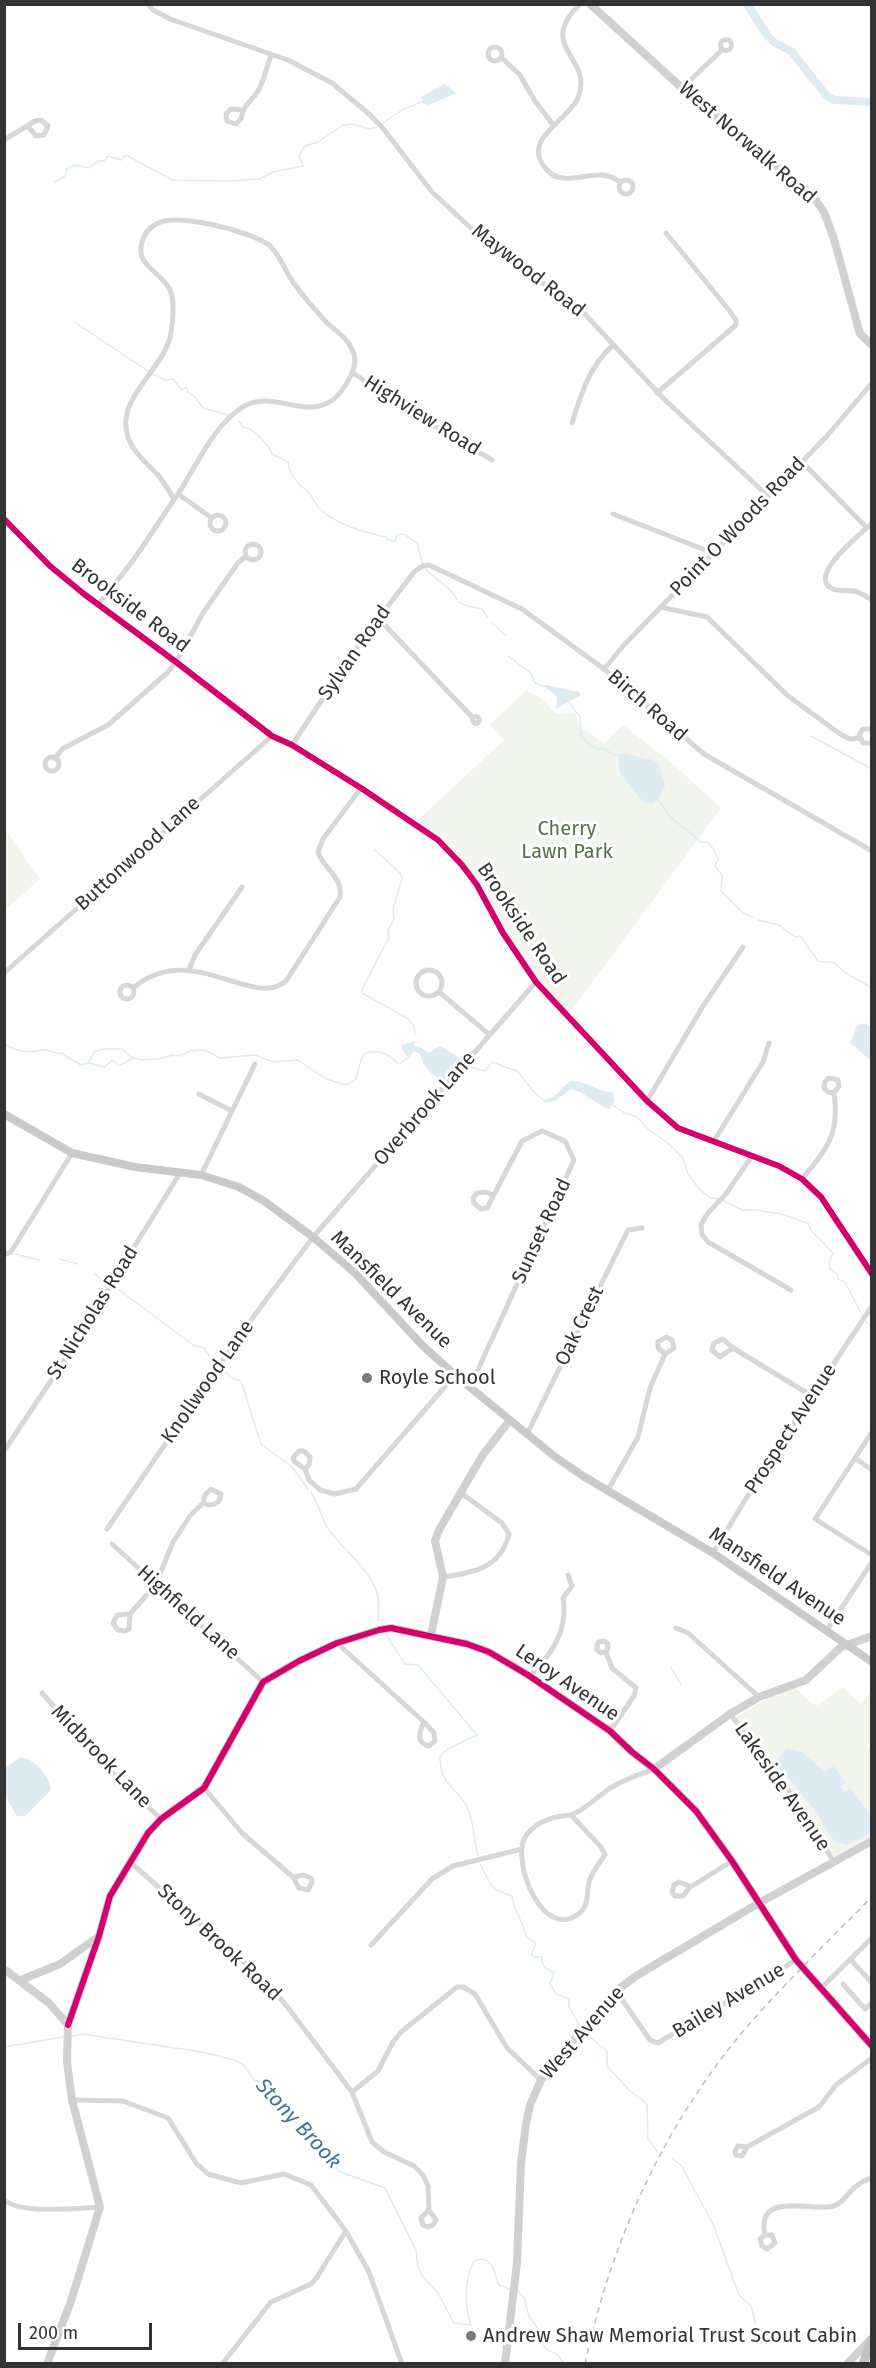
<!DOCTYPE html>
<style>
body{margin:0}
#map{position:relative;width:876px;height:2368px;overflow:hidden;background:#fff;font-family:"Fira Sans",sans-serif}
canvas{display:block}
.frame{position:absolute;inset:0;border:6px solid #333;pointer-events:none}
.scale{position:absolute;left:18px;top:2323px;width:134px;height:27px;box-sizing:border-box;border:3px solid #333;border-top:0;padding-left:8px;font-size:18px;line-height:21px;white-space:nowrap;color:#333;-webkit-text-stroke:4px #fff;paint-order:stroke}
</style>
<div id="map">
<canvas width="876" height="2368"></canvas>
<div class="frame"></div>
<div class="scale">200 m</div>
</div>
<script>
const ctx = document.querySelector('canvas').getContext('2d');
ctx.lineJoin = 'round';
function paint(path, color) { ctx.fillStyle = color; ctx.fill(path, 'evenodd'); }
function strokePath(path, color, width, dash) { ctx.strokeStyle = color; ctx.lineWidth = width; ctx.lineCap = dash ? 'butt' : 'round'; ctx.setLineDash(dash || []); ctx.stroke(path); }
function write(font, color, halo, rows, align = 'center') {
  ctx.font = font + ' "Fira Sans",sans-serif'; ctx.lineWidth = 6; ctx.setLineDash([]); ctx.textBaseline = 'middle'; ctx.strokeStyle = halo; ctx.fillStyle = color; for (const [text, x, y, turn = 0] of rows) {
    ctx.save(); ctx.translate(x, y); ctx.rotate((+turn || 0) * Math.PI / 180); ctx.textAlign = isNaN(turn) ? turn : align; if (halo) ctx.strokeText(text, 0, 0); ctx.fillText(text, 0, 0); ctx.restore();
  }
}
const green = new Path2D(`
 M526,691L541,698L556,714L575,713L581,728L604,743L623,725L674,765L721,808L565,1019L542,994L455,857L415,823L504,740L490,725Z
 M4,828L40,879L5,910H4Z
 M795,1687L812,1704L819,1705L843,1687L861,1704L871,1690V1743L867,1745L872,1752L871,1838L834,1857L806,1811L735,1717L780,1691Z`);
const water = new Path2D(`
 M445,84L456,93L429,105L422,103L421,97Z
 M542,685C554,685 566,691 578,691L581,695L556,709L557,696Z
 M621,753L653,760L659,765L665,786L658,800L651,804L643,802L620,773L618,756Z
 M864,1023L871,1027V1060H870L850,1043L857,1026Z
 M415,1041L414,1046L420,1047L429,1053L440,1046L462,1060L444,1081C431,1075 423,1067 420,1054L414,1051L409,1059L402,1050V1045Z
 M571,1081C586,1080 598,1092 612,1092L615,1100L609,1109L605,1108L580,1092L571,1089L555,1101L543,1103L544,1100C558,1098 560,1087 571,1081Z
 M787,1748L802,1752L825,1772L833,1766L846,1783L841,1786L845,1792L850,1788L871,1816V1832L847,1845L835,1842L813,1808L775,1762Z
 M21,1757C35,1759 50,1776 51,1790L25,1816H17L5,1796V1768Z`);
const stream = new Path2D(`
 M383,123L402,110L421,102
 M55,182L65,176L67,169L74,165L89,168L98,161H104L108,156L121,160L126,155L172,180L228,181L259,179L273,172L303,166L299,156L305,146L318,142L343,125L352,124L370,129L377,127
 M76,323L148,371
 M152,374L166,380L173,379L181,389L187,388L188,392L195,397L203,408L228,415
 M239,421L243,427C252,427 269,445 272,454L288,462C289,473 297,483 307,491C313,496 315,505 321,510C339,526 365,532 386,537L388,540L395,541L397,535L404,534L418,544V549L423,564
 M425,568C435,581 450,585 457,600
 M459,602L464,605L482,609L488,618
 M491,622L505,635
 M508,656L531,673L535,683L543,686
 M569,702L580,717L581,737L596,749L601,748L620,757
 M811,736L872,769
 M657,799C663,804 664,810 669,815C676,824 690,830 700,842C712,840 713,850 718,859L715,866L722,875L721,891L743,913L752,917
 M375,850L401,874L402,879L393,909L394,919L388,930L389,938L363,987L362,993L407,1018L414,1026L415,1035
 M758,920L779,925L795,937L800,936L818,961L835,963L844,972L872,988
 M4,1044C21,1053 25,1053 42,1050C49,1048 53,1055 61,1053L81,1065L88,1063L94,1052L104,1049H122L133,1058L143,1060L158,1059L172,1055L180,1056L190,1051L205,1050L220,1058L255,1055L273,1062L298,1060L326,1079L346,1085L354,1081C360,1072 358,1062 365,1053C384,1049 386,1054 399,1064L408,1058
 M89,1063L104,1067L113,1060L119,1066L133,1058
 M467,1066L485,1071L492,1062L517,1071L535,1093L545,1101
 M611,1104L623,1112L637,1117L649,1130L669,1144L683,1158L688,1174L700,1190L711,1198L718,1199
 M722,1200L742,1210H756L782,1214L809,1224L810,1229L833,1253L829,1263L830,1269L837,1274L838,1279L845,1282L863,1317
 M4,1250H5
 M15,1254L40,1260
 M60,1259L78,1264
 M95,1274L105,1283
 M115,1287L193,1345L204,1348L213,1362
 M866,1321L872,1328
 M221,1367L231,1378L241,1381L261,1444L292,1467L308,1489
 M311,1492C319,1504 321,1519 329,1530C344,1551 374,1572 378,1598C380,1605 378,1614 378,1622
 M385,1633L405,1664L418,1665L477,1735L448,1749L440,1756C440,1788 458,1786 468,1809C474,1824 474,1841 478,1856
 M671,1668L681,1684
 M480,1864L491,1885L496,1890L512,1896C514,1913 523,1920 526,1936L536,1944L531,1955L534,1957H542C542,1966 544,1969 554,1972L550,1984L556,1994L569,1999V2007L579,2025
 M586,2034L607,2051V2066L630,2091L647,2104L648,2139L657,2151
 M72,2036L82,2034L202,2052L234,2060L243,2064L254,2080L262,2083L338,2171L385,2188L416,2250L418,2267L423,2277L438,2293L454,2323L471,2325C464,2306 464,2279 474,2261C493,2253 494,2274 499,2285L510,2289
 M4,2047L63,2037
 M672,2159L681,2165L713,2224L739,2295L751,2306L760,2340
 M518,2291L524,2298L529,2316L538,2329L542,2343L546,2349L558,2355L564,2364`);
const river = new Path2D(`
 M747,4L767,35L775,43L791,51L827,96L834,100L872,102`);
const street = new Path2D(`
 M148,4L153,10L170,19L288,60L332,83L368,113L382,127L432,192L488,244L527,274L565,296L580,309L664,399L768,496
 M580,4C536,47 592,57 579,95C571,121 518,138 547,170C566,191 596,163 620,182
 M720.5 45a5.5 5.5 0 1 1 11 0a5.5 5.5 0 1 1-11 0Z
 M488 54a7 7 0 1 1 14 0a7 7 0 1 1-14 0Z
 M501,57L520,75L535,101L554,126
 M682,88L722,50
 M242,110L231,109L226,114L227,121L236,124L241,119C244,103 250,104 258,91C264,80 267,67 271,55
 M4,140L35,121L41,120L48,126L44,135L36,136L28,126
 M619 187a7 7 0 1 1 14 0a7 7 0 1 1-14 0Z
 M353,373L424,420L492,460
 M657,393L736,325V320L729,310L666,233
 M572,423C581,394 590,365 613,345
 M802,462L867,528
 M178,494L212,518
 M613,514L713,553
 M210 523a8 8 0 1 1 16 0a8 8 0 1 1-16 0Z
 M4,519L50,566L84,594L176,662L272,736L292,745L361,788L438,840L462,865L477,885L503,933L536,982L647,1101L678,1128L779,1166L802,1179L821,1197L872,1274
 M872,523C862,533 808,575 831,588C837,592 847,590 854,591C861,593 866,596 872,600
 M245 552a8 8 0 1 1 16 0a8 8 0 1 1-16 0Z
 M98,605C109,589 123,575 134,559C149,538 163,515 178,494C198,464 211,429 241,408C278,383 321,439 351,375C356,366 356,356 351,347C346,337 336,331 327,323C315,310 303,296 293,282C285,271 279,253 269,245C249,231 177,212 156,224C149,228 144,234 142,242C135,266 161,271 170,290C175,302 173,320 171,333C164,374 107,400 132,446C139,458 149,465 158,475C164,482 169,491 174,499
 M660,607L707,617L787,695L840,734L850,739L859,738
 M379,619L473,718
 M604,669L624,645L826,437L872,383
 M472.5 720a3.5 3.5 0 1 1 7 0a3.5 3.5 0 1 1-7 0Z
 M872,729H863L859,735L863,743H872
 M292,745L355,650L397,594L415,571L423,566L429,565L522,609L604,669L704,754L872,851
 M45 764a7 7 0 1 1 14 0a7 7 0 1 1-14 0Z
 M55,759L62,749L108,725L167,673L176,662L203,613L238,563L246,556
 M189,970L195,955L242,887
 M416 983a13 13 0 1 1 26 0a13 13 0 1 1-26 0Z
 M4,973L272,736
 M120 992a7 7 0 1 1 14 0a7 7 0 1 1-14 0Z
 M133,988C191,939 252,1010 286,981L340,897C343,877 324,869 318,852L323,839L361,788
 M439,992L490,1035
 M199,1094L232,1111
 M647,1101L703,1006L743,947
 M714,1141L763,1062L769,1043
 M752,1156L726,1194L707,1214L701,1225L702,1234L708,1242L791,1290
 M201,1175L255,1064
 M802,1179C827,1148 840,1135 834,1093L839,1086L838,1080L829,1078L825,1082L824,1088L828,1092L834,1093
 M4,1255L11,1252L72,1153
 M733,1348L723,1339L714,1343L712,1350L720,1357L733,1348L812,1396
 M470,1387L574,1160L565,1141L542,1131L522,1141L487,1208L481,1209L474,1203L473,1198L477,1193L486,1192L493,1195
 M872,1432L815,1519L872,1555
 M527,1434L628,1230L642,1228
 M4,1451L58,1370L180,1173
 M855,1458L872,1470
 M305,1469L309,1465L310,1457L304,1451H299L293,1458L294,1461L305,1469L309,1480L320,1490L335,1494L356,1489L455,1375
 M608,1490L638,1437L650,1388L665,1354L674,1348L672,1340L666,1337L658,1342V1348L665,1354
 M107,1529L242,1332L313,1237L536,982
 M112,1544L263,1682
 M713,1553L767,1464L872,1306
 M443,1577C473,1573 501,1568 509,1534L502,1523L461,1493
 M130,1614L117,1615L113,1623L118,1630L125,1631L129,1629L130,1614L156,1584L173,1542L190,1516L203,1503L205,1495L211,1489L221,1494C220,1504 212,1507 203,1503
 M676,1628L688,1633L759,1697
 M827,1630L872,1562
 M337,1643L426,1724L434,1733L435,1741L429,1746C416,1743 419,1732 424,1722
 M606,1652L601,1653L597,1650V1645L599,1642L604,1641L608,1644V1648L606,1652L612,1668L636,1688L634,1696L610,1731
 M531,1677C534,1668 540,1666 546,1658C559,1641 567,1620 563,1598L572,1586L568,1575
 M42,1693L85,1741L94,1755L161,1819
 M730,1714L801,1807L833,1861
 M204,1788L242,1833L293,1877L303,1875L311,1878L312,1882L308,1890L299,1888L293,1877
 M571,1815L601,1847L605,1855C599,1863 592,1872 589,1882C586,1895 590,1906 577,1915C542,1939 513,1864 524,1839C531,1825 548,1818 562,1816C565,1815 568,1816 571,1815C584,1811 600,1794 612,1787C625,1779 640,1774 654,1769
 M130,1862L264,1980L286,2005L352,2092L372,2142L384,2152L414,2166L423,2175L428,2186L429,2210L436,2220L433,2225L428,2227L423,2225L421,2218L429,2210
 M689,1888L687,1885L679,1882L674,1885L672,1892L675,1896H683L689,1888L732,1861
 M371,1945L432,1879L453,1866L522,1849
 M850,1959L872,1983
 M843,1984L865,2009L872,2003
 M820,1989L872,1938
 M616,1991L650,2040L658,2043L796,1960
 M352,2092L378,2071L393,2042L401,2032L457,1987H463L475,1994L507,2048L541,2080
 M72,2100L123,2101L168,2118L196,2163L208,2174L241,2183L284,2174L311,2185L346,2231L369,2272L402,2364
 M747,2147L738,2146L735,2151L736,2155L742,2156L747,2147L819,2107L836,2085L872,2058
 M4,2199C17,2215 80,2208 100,2207
 M765,2235H772L775,2243L767,2249L762,2246L760,2239L765,2235C755,2190 813,2212 834,2206C843,2203 848,2193 855,2187C860,2183 866,2180 872,2177
 M222,2364L271,2302L311,2284L315,2280L346,2231`);
const secondary = new Path2D(`
 M590,4L682,88L813,196L824,212L834,239L860,334L872,345
 M431,1635L443,1577L435,1541L439,1530L482,1456L510,1420
 M654,1769L730,1714L759,1697L806,1680L841,1647L872,1636
 M4,1969L49,2003L68,2025L67,2062L72,2100L100,2207L71,2301L47,2364
 M21,1980L60,1964L98,1937
 M68,2025L99,1936L110,1896L148,1833L161,1819L204,1788L263,1682L299,1661L337,1643L379,1630L391,1628L467,1644L489,1652L528,1675L610,1731L632,1752L654,1769L696,1811L732,1861L796,1960L872,2046
 M505,2364L517,2263L521,2163L526,2124L530,2105L541,2080L596,2013L616,1991L636,1976L759,1903L872,1841
 M847,2364L870,2340`);
const primary = new Path2D(`
 M4,1114L72,1153L135,1167L201,1175L239,1187L264,1201L313,1237L355,1273L422,1345L455,1375L554,1456L583,1476L713,1553L872,1662`);
const highway = new Path2D(`
 M863,2364L872,2339`);
const rail = new Path2D(`
 M585,2364C611,2241 664,2125 745,2029C785,1983 829,1940 872,1897`);
const cycleway = new Path2D(`
 M4,519L50,566L84,594L176,662L272,736L292,745L361,788L438,840L462,865L477,885L503,933L536,982L647,1101L678,1128L779,1166L802,1179L821,1197L872,1274
 M68,2025L99,1936L110,1896L148,1833L161,1819L204,1788L263,1682L299,1661L337,1643L379,1630L391,1628L467,1644L489,1652L528,1675L610,1731L632,1752L654,1769L696,1811L732,1861L796,1960L872,2046`);
const markers = [
 [367,1378,6,"#7a7a7a"],
 [471,2336,6,"#7a7a7a"]
];
const streetNames = [
 ["West Norwalk Road",747,143,41],
 ["Maywood Road",528,271,38],
 ["Highview Road",422,416,32],
 ["Point O Woods Road",738,527,-46],
 ["Brookside Road",130,606,37],
 ["Sylvan Road",355,653,-55],
 ["Birch Road",647,706,41],
 ["Buttonwood Lane",138,854,-42],
 ["Brookside Road",521,924,56],
 ["Overbrook Lane",425,1109,-49],
 ["Sunset Road",542,1231,-65],
 ["Mansfield Avenue",391,1290,44],
 ["St Nicholas Road",93,1313,-58],
 ["Oak Crest",580,1326,-64],
 ["Knollwood Lane",208,1382,-55],
 ["Prospect Avenue",791,1429,-57],
 ["Mansfield Avenue",777,1577,34],
 ["Highfield Lane",188,1613,42],
 ["Leroy Avenue",567,1683,34],
 ["Midbrook Lane",101,1757,46],
 ["Lakeside Avenue",782,1787,55],
 ["Stony Brook Road",219,1943,43],
 ["Bailey Avenue",729,2001,-31],
 ["West Avenue",583,2033,-49]
];
const parkNames = [
 ["Cherry",567,829],
 ["Lawn Park",567,852]
];
const poiNames = [
 ["Royle School",379,1378],
 ["Andrew Shaw Memorial Trust Scout Cabin",483,2336]
];
const waterNames = [
 ["Stony Brook",298,2124,47]
];
paint(green, '#f1f5ed');
paint(water, '#ddebf3');
strokePath(stream, '#ddebf3', 1.5);
strokePath(river, '#ddebf3', 8);
strokePath(street, '#d7d7d7', 5);
strokePath(secondary, '#d0d0d0', 8);
strokePath(primary, '#cacaca', 8);
strokePath(highway, '#c4c4c4', 9);
strokePath(rail, '#bebebe', 1.5, [6, 4.5]);
strokePath(cycleway, '#d6006c', 6);
for (const [x, y, r, color] of markers) { const dot = new Path2D(); dot.arc(x, y, r, 0, 2 * Math.PI); ctx.fillStyle = color; ctx.fill(dot); strokePath(dot, '#fff', 2); }
write('20px', '#333', '#fff', streetNames);
write('20px', '#56703f', '#fff', parkNames);
write('20px', '#333', '#fff', poiNames, 'left');
write('italic 21px', '#3f7597', '#fff', waterNames);
</script>
